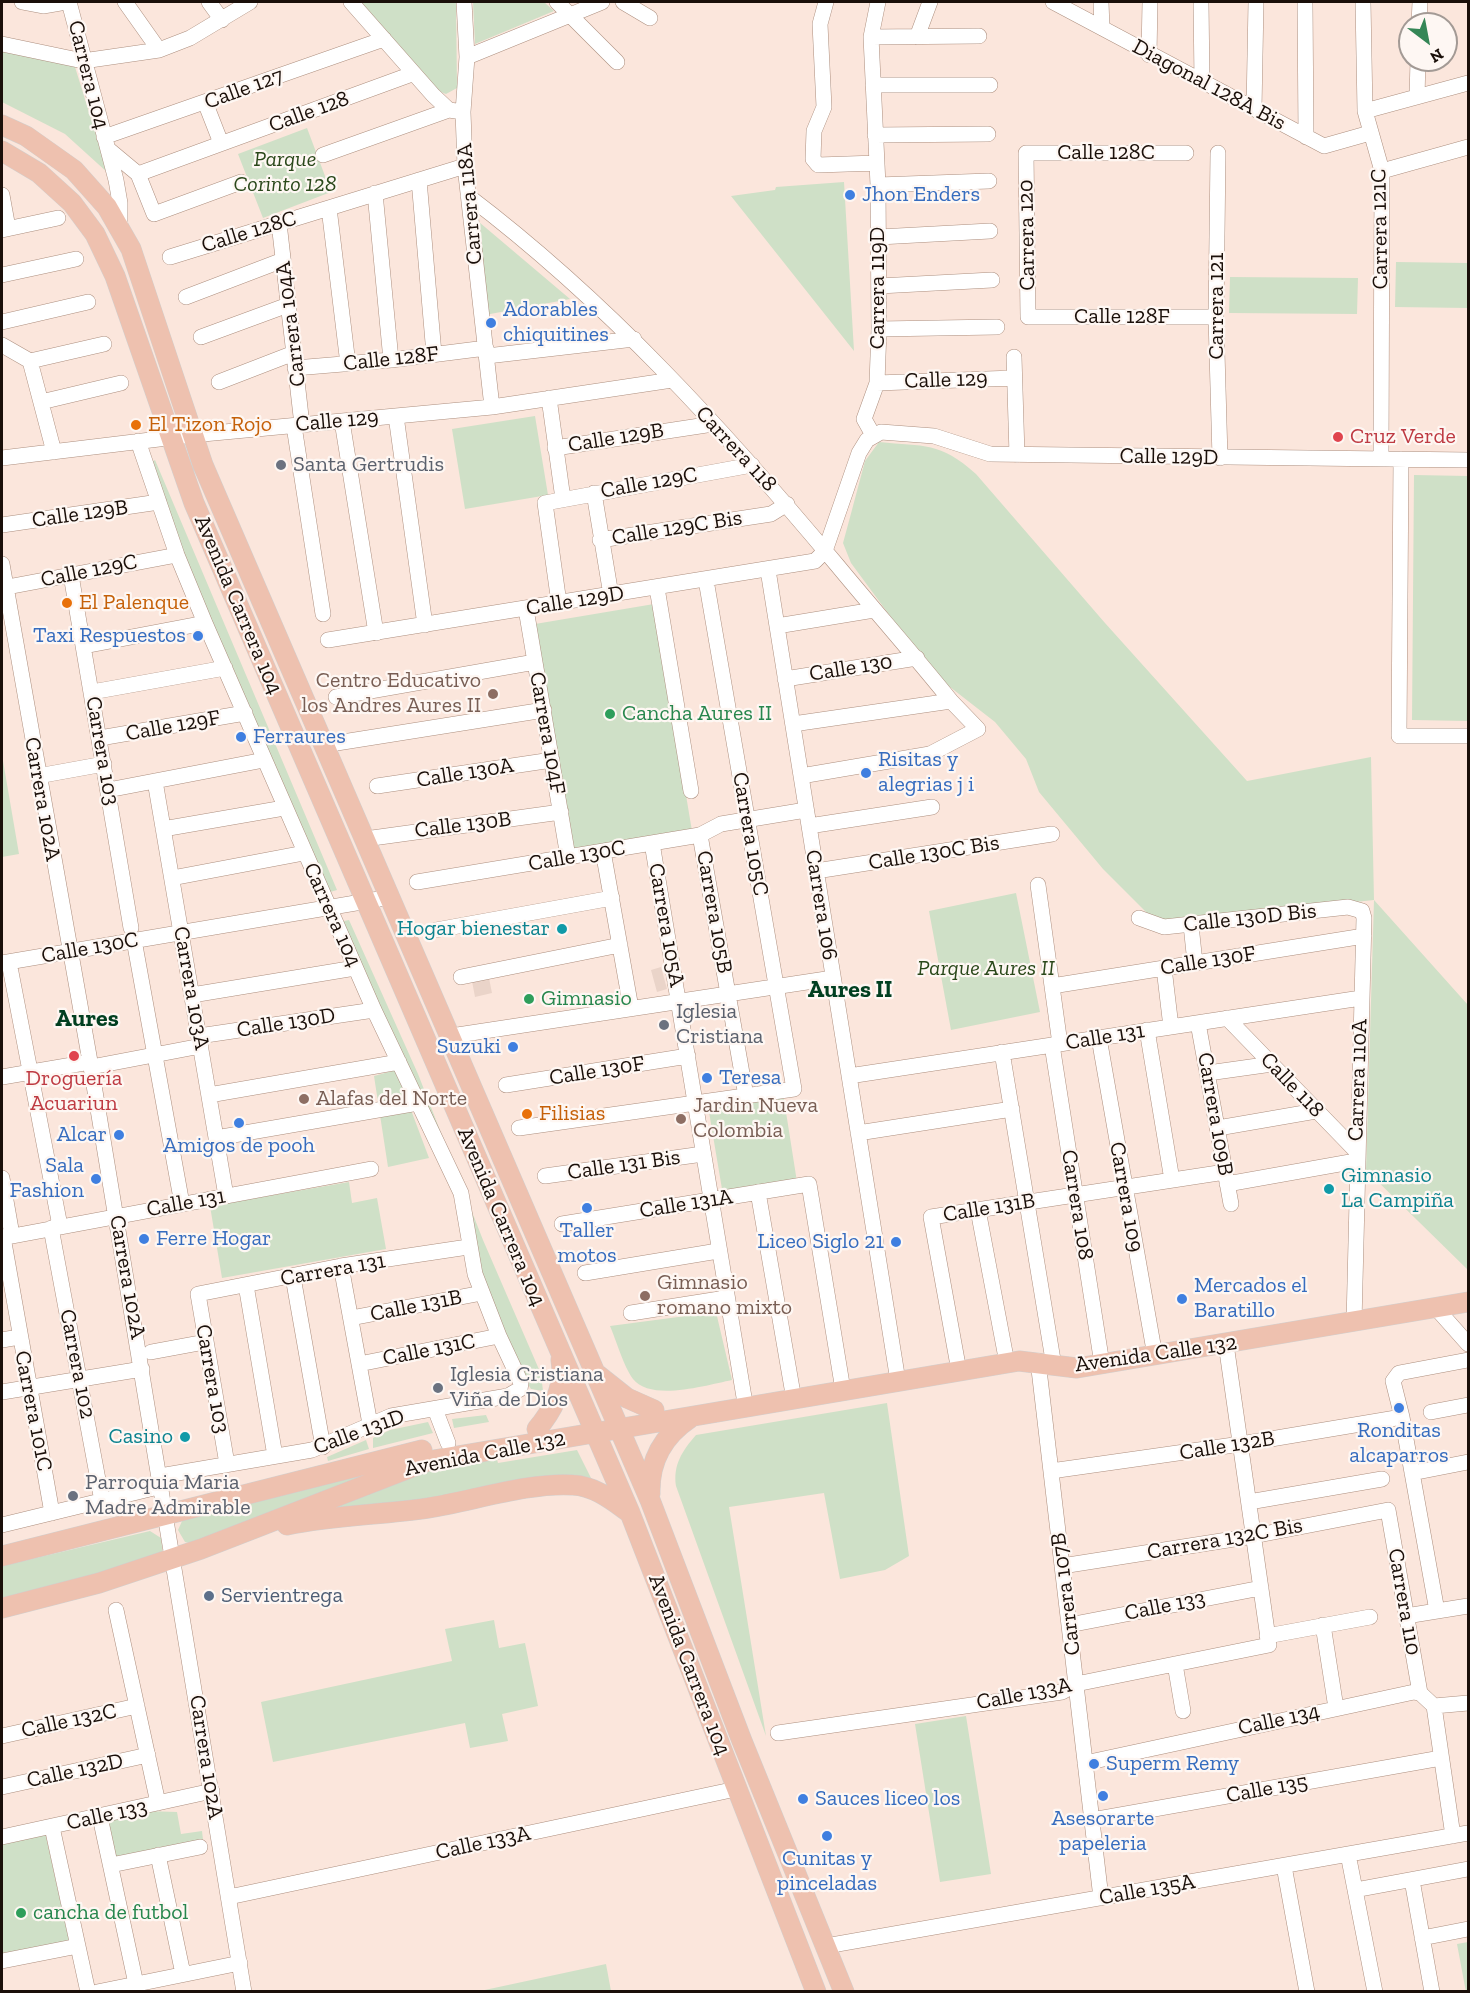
<!DOCTYPE html>
<meta charset="utf-8">
<style>
body{margin:0}
#map{position:relative;width:1470px;height:1993px;overflow:hidden;background:#fbe6dc;font-family:"Zilla Slab",serif}
canvas{display:block}
.frame{position:absolute;inset:0;border:3px solid #1a0f09;pointer-events:none}
.north{position:absolute;left:1398px;top:12px;width:60px;height:60px;box-sizing:border-box;background:#fef7f3;border:2px solid #a39a95;border-radius:50%;rotate:148deg;font-size:16px;font-weight:700;line-height:24px;text-align:center;color:#1a0f09}
.north::after{content:'';display:block;margin:auto;width:21px;height:27px;background:#358656;clip-path:polygon(50% 0,100% 100%,50% 72%,0 100%)}
</style>
<div id="map">
<canvas width="1470" height="1993"></canvas>
<div class="frame"></div>
<div class="north">N</div>
</div>
<script>
const ctx = document.querySelector('canvas').getContext('2d');
ctx.lineJoin = 'round';
function paint(path, color) { ctx.fillStyle = color; ctx.fill(path, 'evenodd'); }
function strokePath(path, color, width, dash) { ctx.strokeStyle = color; ctx.lineWidth = width; ctx.lineCap = dash ? 'butt' : 'round'; ctx.setLineDash(dash || []); ctx.stroke(path); }
function write(font, color, halo, rows, align = 'center') {
  ctx.font = font + ' "Zilla Slab",serif'; ctx.lineWidth = 4.5; ctx.setLineDash([]); ctx.textBaseline = 'middle'; ctx.strokeStyle = halo; ctx.fillStyle = color; for (const [text, x, y, turn = 0] of rows) {
    ctx.save(); ctx.translate(x, y); ctx.rotate((+turn || 0) * Math.PI / 180); ctx.textAlign = isNaN(turn) ? turn : align; if (halo) ctx.strokeText(text, 0, 0); ctx.fillText(text, 0, 0); ctx.restore();
  }
}
const industrial = new Path2D(`
 M661,967L667,989L657,992L651,970Z
 M489,978L492,993L475,997L472,981Z`);
const green = new Path2D(`
 M361,2H456L457,88L446,94C421,85 379,24 361,2Z
 M473,2H544L554,11L475,44Z
 M2,49L75,67L108,173L65,134L2,102Z
 M307,128L331,192L263,218L238,154Z
 M844,182L854,351L731,196L775,190L776,187Z
 M479,222L570,299L485,315Z
 M1396,262L1468,263V308L1395,307Z
 M1230,277L1358,278L1357,314L1229,313Z
 M535,416L548,495L465,509L452,429Z
 M879,442C925,447 939,441 976,474L1105,623L1247,781L1371,757L1374,900L1468,1005V1270L1366,1170L1374,900L1157,923L1103,869L1039,792L1026,759L995,722L932,673L851,563L843,543L849,521L865,461Z
 M155,460L337,890L327,893L191,574L150,463Z
 M1414,475L1468,476V721L1412,720Z
 M654,604L692,831L572,851L535,624Z
 M2,755L19,854L2,857Z
 M1016,893L1040,1012L951,1030L929,911Z
 M349,920L418,1074L483,1240L541,1374L543,1391L531,1389L519,1369L484,1281L467,1206L339,922Z
 M396,1070L429,1158L388,1167L374,1076Z
 M783,1093L797,1182L723,1195L708,1106Z
 M349,1182L352,1203L377,1198L386,1249L222,1278L210,1206Z
 M716,1312L732,1380C707,1385 651,1402 633,1379C624,1367 616,1340 610,1326Z
 M887,1403L909,1556L885,1570L840,1579L824,1493L729,1507L766,1736L676,1486C673,1465 682,1451 696,1435Z
 M486,1415L489,1422L454,1428L452,1419Z
 M428,1422L433,1433L373,1448V1438L390,1430Z
 M366,1440L369,1449L328,1461L327,1457Z
 M577,1450L592,1480L394,1506L321,1509L411,1473L496,1456L498,1463Z
 M395,1466L194,1544L185,1542L178,1530L183,1519Z
 M150,1531L161,1538L163,1555L2,1601V1566Z
 M494,1620L499,1648L525,1643L538,1706L502,1714L508,1741L470,1748L465,1723L273,1762L261,1702L452,1661L445,1629Z
 M966,1716L991,1874L940,1882L915,1724Z
 M146,1811L177,1812L181,1834L202,1831L203,1840L115,1858L107,1821Z
 M45,1832L69,1940L2,1956V1841Z
 M1468,1942V1991L1466,1992L1457,1944Z
 M606,1964L611,1991H480Z`);
const minor = new Path2D(`
 M22,2L43,6L66,2
 M69,2L116,180L120,203V228
 M125,2L159,50
 M209,2L222,20
 M351,2L433,95L449,110L463,112
 M464,2L467,57L463,112L465,166L492,407
 M557,2L617,62
 M623,2L650,18
 M826,2L820,24L824,107L814,131L813,159L818,165L877,163
 M1053,2L1324,146L1370,133
 M1101,2L1102,28
 M1201,2L1202,82
 M1305,2L1306,137
 M1363,2L1365,111L1382,171L1381,459
 M1419,24L1420,2
 M871,37L979,36
 M917,37L930,2
 M2,44L83,61L159,50L190,38L250,2
 M1149,55L1150,2
 M467,57L602,2
 M873,85H990
 M1417,97L1418,60
 M205,102L221,143
 M1254,109L1256,2
 M1365,111L1468,83
 M875,135L988,134
 M104,137L384,39
 M108,149L138,174L154,214L241,182
 M1186,153H1026L1028,317H1216
 M1218,153L1216,317L1220,458
 M323,155L449,110
 M1382,171L1468,147
 M138,174L412,74
 M419,180L434,354
 M878,185L989,181
 M375,193L391,360
 M2,195L8,228
 M468,196C608,302 725,431 837,565C875,611 914,655 951,701L978,729L930,754L801,776
 M329,208L348,364
 M279,223L302,425
 M2,230L58,218
 M879,237L990,231
 M170,257L465,166
 M2,275L76,259
 M879,286L992,280
 M186,297L283,260
 M2,322L88,302
 M879,329L997,327
 M201,337L288,305
 M2,345L30,361
 M487,356L634,339
 M1014,357L1017,455
 M30,361L54,452
 M30,361L104,344
 M295,368L391,360L486,348
 M219,382L294,353
 M877,383L1014,378
 M549,398L563,499
 M41,402L121,383
 M396,416L425,625
 M342,421L376,633
 M294,426L323,614
 M873,435L864,419L877,383L879,329L878,185L871,37L878,2
 M138,441L177,555L205,623L374,1010L461,1193L475,1274L499,1336L521,1383L520,1389L508,1396L391,1416L312,1450L160,1476
 M555,448L713,424
 M2,458L192,435L492,407L672,380
 M1401,459L1399,736H1468
 M594,493L611,595
 M2,525L159,502
 M600,540L771,514L787,504
 M2,564L91,1067L244,1992
 M768,570L898,1381
 M71,575L131,928
 M2,588L177,555
 M657,588L691,791
 M559,603L545,503L752,465
 M526,609L568,857
 M777,626L874,610
 M328,640L815,561L825,551L859,453L867,440L881,432L934,436L990,454L1468,460
 M84,646L205,623
 M785,679L917,658
 M92,692L225,668
 M336,697L535,662
 M793,724L951,701
 M100,738L245,713
 M324,745L544,710
 M38,776L104,764
 M155,781L226,1196
 M377,786L552,760
 M108,790L264,760
 M809,826L932,807
 M163,829L284,808
 M700,835L746,1096
 M365,839L561,812
 M652,843L744,1397
 M603,851L631,1008
 M816,871L1052,834
 M172,878L304,853
 M417,882L700,835L721,824L806,810
 M1038,885L1060,1044
 M1139,918L1164,927L1348,907L1362,911L1364,918L1354,1323
 M1191,925L1195,963
 M436,930L612,898
 M134,940L182,1204
 M9,962L60,1226
 M2,963L391,897
 M1164,968L1171,1027
 M461,977L620,945
 M1052,986L1364,936
 M192,995L355,968
 M1227,1018L1356,1151
 M1198,1023L1231,1204
 M1147,1030L1172,1180
 M199,1036L374,1010
 M451,1036L833,978
 M1099,1038L1155,1356
 M1052,1045L1102,1364
 M1002,1052L1054,1366
 M91,1067L201,1046
 M1208,1073L1272,1064
 M849,1076L1361,998
 M2,1077L90,1062
 M506,1085L688,1056
 M209,1095L399,1062
 M519,1128L794,1089L706,580
 M1218,1128L1316,1111
 M858,1133L1012,1109
 M216,1138L418,1103
 M545,1176L703,1154
 M2,1178L12,1235
 M1227,1184L1356,1161
 M758,1192L793,1394
 M978,1210L1007,1363
 M562,1224L809,1184L843,1390
 M51,1228L102,1501
 M3,1237L52,1513
 M2,1238L371,1169
 M341,1266L370,1424
 M585,1273L718,1251
 M293,1277L323,1447
 M246,1285L275,1456
 M1436,1308L1468,1344
 M631,1313L726,1298
 M351,1318L482,1293
 M2,1340L19,1337
 M151,1352L205,1342
 M1038,1361L1101,1898
 M359,1364L499,1336
 M959,1371L931,1217L1225,1172
 M2,1392L142,1369
 M435,1409L448,1443
 M1431,1412L1468,1405
 M227,1464L198,1294L341,1266L468,1247
 M1051,1471L1241,1444L1402,1417
 M1412,1473L1468,1462
 M1249,1502L1382,1479
 M2,1525L162,1486
 M1062,1566L1253,1536L1388,1510L1420,1693
 M116,1610L158,1803
 M1437,1611L1402,1417L1393,1381L1399,1373L1468,1360
 M1406,1616L1468,1606
 M1069,1625L1261,1588
 M1323,1625L1336,1708
 M1267,1636L1370,1617
 M1175,1664L1183,1711
 M1434,1706L1453,1836
 M778,1733L1062,1692L1076,1684L1269,1645L1226,1344
 M2,1736L137,1706
 M1085,1763L1414,1692L1420,1693L1434,1706L1468,1703
 M2,1787L148,1755
 M100,1817L136,1984
 M1092,1820L1441,1758
 M52,1827L88,1992
 M2,1837L212,1791
 M1348,1854L1375,1992
 M158,1855L183,1974
 M111,1865L200,1847
 M1284,1866L1307,1992
 M1412,1880L1432,1992
 M1355,1890L1468,1869
 M229,1897L736,1789
 M1422,1938L1468,1929
 M826,1946L1468,1833
 M2,1961L78,1946
 M97,1992L240,1963`);
const major = new Path2D(`
 M2,125L26,136L74,170L107,207L131,249L203,465L650,1500L742,1741L844,1992
 M2,151L39,173L72,203L95,234L115,276L194,503L630,1513L816,1992
 M598,1375L627,1398L654,1410
 M537,1429C554,1409 565,1386 561,1360
 M650,1494C649,1461 663,1436 690,1418
 M287,1525C334,1515 381,1515 428,1508C472,1501 530,1482 573,1485C595,1486 613,1501 630,1513
 M2,1556L422,1450
 M2,1608L99,1583L201,1549L428,1461L1019,1361L1077,1368L1468,1302`);
const markers = [
 [850,195,6,"#3f7fe0"],
 [491,323,6,"#3f7fe0"],
 [136,425,6,"#e8710a"],
 [1338,437,6,"#e0444e"],
 [281,465,6,"#6b7280"],
 [67,603,6,"#e8710a"],
 [198,636,6,"#3f7fe0"],
 [493,694,6,"#8d6e63"],
 [610,714,6,"#2e9e5b"],
 [241,737,6,"#3f7fe0"],
 [866,773,6,"#3f7fe0"],
 [562,929,6,"#0f9aa8"],
 [529,999,6,"#2e9e5b"],
 [664,1025,6,"#6b7280"],
 [513,1047,6,"#3f7fe0"],
 [74,1056,6,"#e0444e"],
 [707,1078,6,"#3f7fe0"],
 [304,1099,6,"#8d6e63"],
 [527,1114,6,"#e8710a"],
 [681,1119,6,"#8d6e63"],
 [239,1123,6,"#3f7fe0"],
 [119,1135,6,"#3f7fe0"],
 [96,1179,6,"#3f7fe0"],
 [1329,1189,6,"#0f9aa8"],
 [587,1208,6,"#3f7fe0"],
 [144,1239,6,"#3f7fe0"],
 [896,1242,6,"#3f7fe0"],
 [645,1296,6,"#8d6e63"],
 [1182,1299,6,"#3f7fe0"],
 [438,1388,6,"#6b7280"],
 [1399,1408,6,"#3f7fe0"],
 [185,1437,6,"#0f9aa8"],
 [73,1496,6,"#6b7280"],
 [209,1596,6,"#5c6f8a"],
 [1094,1764,6,"#3f7fe0"],
 [1103,1796,6,"#3f7fe0"],
 [803,1799,6,"#3f7fe0"],
 [827,1836,6,"#3f7fe0"],
 [21,1913,6,"#2e9e5b"]
];
const streetNames = [
 ["Carrera 104",88,75,76],
 ["Diagonal 128A Bis",1209,85,28],
 ["Calle 127",244,89,-20],
 ["Calle 128",309,112,-20],
 ["Calle 128C",1106,153],
 ["Carrera 118A",470,204,-95],
 ["Carrera 121C",1380,229,-91],
 ["Calle 128C",249,232,-17],
 ["Carrera 120",1027,235,-91],
 ["Carrera 119D",878,288,-90],
 ["Carrera 121",1217,306,-90],
 ["Calle 128F",1122,317],
 ["Carrera 104A",291,324,-97],
 ["Calle 128F",391,359,-6],
 ["Calle 129",946,380,-2],
 ["Calle 129",337,421,-5],
 ["Calle 129B",616,438,-9],
 ["Carrera 118",736,449,47],
 ["Calle 129D",1169,457,1],
 ["Calle 129C",649,483,-10],
 ["Calle 129B",80,514,-8],
 ["Calle 129C Bis",677,528,-9],
 ["Calle 129C",89,571,-11],
 ["Calle 129D",575,601,-9],
 ["Avenida Carrera 104",238,605,67],
 ["Calle 130",851,668,-9],
 ["Calle 129F",173,726,-10],
 ["Carrera 104F",547,733,80],
 ["Carrera 103",102,751,80],
 ["Calle 130A",465,773,-9],
 ["Carrera 102A",42,799,80],
 ["Calle 130B",463,825,-7],
 ["Carrera 105C",750,834,80],
 ["Calle 130C Bis",934,853,-9],
 ["Calle 130C",577,856,-10],
 ["Carrera 106",821,905,81],
 ["Carrera 105B",714,912,80],
 ["Carrera 104",332,915,66],
 ["Calle 130D Bis",1250,918,-6],
 ["Carrera 105A",666,925,80],
 ["Calle 130C",90,948,-10],
 ["Calle 130F",1208,961,-9],
 ["Carrera 103A",191,988,80],
 ["Calle 130D",286,1023,-9],
 ["Calle 131",1105,1037,-9],
 ["Calle 130F",597,1071,-9],
 ["Carrera 110A",1358,1080,-88],
 ["Calle 118",1292,1085,46],
 ["Carrera 109B",1215,1114,80],
 ["Calle 131 Bis",624,1165,-8],
 ["Carrera 109",1126,1197,80],
 ["Calle 131",186,1203,-10],
 ["Calle 131A",686,1204,-9],
 ["Carrera 108",1077,1205,81],
 ["Calle 131B",989,1208,-9],
 ["Avenida Carrera 104",501,1217,67],
 ["Carrera 131",333,1270,-10],
 ["Carrera 102A",127,1277,80],
 ["Calle 131B",416,1306,-11],
 ["Calle 131C",429,1350,-11],
 ["Avenida Calle 132",1156,1354,-8],
 ["Carrera 102",77,1364,79],
 ["Carrera 103",212,1379,80],
 ["Carrera 101C",33,1411,79],
 ["Calle 131D",359,1432,-20],
 ["Calle 132B",1227,1446,-9],
 ["Avenida Calle 132",485,1454,-11],
 ["Carrera 132C Bis",1225,1539,-10],
 ["Carrera 107B",1066,1594,-97],
 ["Carrera 110",1404,1602,80],
 ["Calle 133",1165,1606,-11],
 ["Avenida Carrera 104",689,1665,69],
 ["Calle 133A",1024,1694,-11],
 ["Calle 134",1279,1720,-12],
 ["Calle 132C",69,1721,-12],
 ["Carrera 102A",206,1757,81],
 ["Calle 132D",75,1771,-12],
 ["Calle 135",1267,1789,-10],
 ["Calle 133",107,1815,-12],
 ["Calle 133A",483,1843,-12],
 ["Calle 135A",1147,1890,-10]
];
const parkNames = [
 ["Parque",285,160],
 ["Corinto 128",285,185],
 ["Parque Aures II",986,969]
];
const shopNames = [
 ["Jhon Enders",862,195],
 ["Adorables",503,310],
 ["chiquitines",503,335],
 ["Taxi Respuestos",186,636,"right"],
 ["Ferraures",253,737],
 ["Risitas y",878,760],
 ["alegrias j i",878,785],
 ["Suzuki",501,1047,"right"],
 ["Teresa",719,1078],
 ["Alcar",107,1135,"right"],
 ["Amigos de pooh",239,1146,"center"],
 ["Sala",84,1166,"right"],
 ["Fashion",84,1191,"right"],
 ["Taller",587,1231,"center"],
 ["motos",587,1256,"center"],
 ["Ferre Hogar",156,1239],
 ["Liceo Siglo 21",884,1242,"right"],
 ["Mercados el",1194,1286],
 ["Baratillo",1194,1311],
 ["Ronditas",1399,1431,"center"],
 ["alcaparros",1399,1456,"center"],
 ["Superm Remy",1106,1764],
 ["Sauces liceo los",815,1799],
 ["Asesorarte",1103,1819,"center"],
 ["papeleria",1103,1844,"center"],
 ["Cunitas y",827,1859,"center"],
 ["pinceladas",827,1884,"center"]
];
const foodNames = [
 ["El Tizon Rojo",148,425],
 ["El Palenque",79,603],
 ["Filisias",539,1114]
];
const healthNames = [
 ["Cruz Verde",1350,437],
 ["Droguería",74,1079,"center"],
 ["Acuariun",74,1104,"center"]
];
const worshipNames = [
 ["Santa Gertrudis",293,465],
 ["Iglesia",676,1012],
 ["Cristiana",676,1037],
 ["Iglesia Cristiana",450,1375],
 ["Viña de Dios",450,1400],
 ["Parroquia Maria",85,1483],
 ["Madre Admirable",85,1508]
];
const educationNames = [
 ["Centro Educativo",481,681,"right"],
 ["los Andres Aures II",481,706,"right"],
 ["Alafas del Norte",316,1099],
 ["Jardin Nueva",693,1106],
 ["Colombia",693,1131],
 ["Gimnasio",657,1283],
 ["romano mixto",657,1308]
];
const leisureNames = [
 ["Cancha Aures II",622,714],
 ["Gimnasio",541,999],
 ["cancha de futbol",33,1913]
];
const cultureNames = [
 ["Hogar bienestar",550,929],
 ["Gimnasio",1341,1176,"left"],
 ["La Campiña",1341,1201,"left"],
 ["Casino",173,1437]
];
const serviceNames = [
 ["Servientrega",221,1596]
];
const neighbourhoodNames = [
 ["Aures II",850,990],
 ["Aures",87,1019]
];
paint(industrial, '#ead4c9');
paint(green, '#cfe0c7');
strokePath(minor, '#ad8f7f', 16);
strokePath(major, '#d1cfce', 21);
strokePath(minor, '#fff', 15);
strokePath(major, '#eec1af', 20);
for (const [x, y, r, color] of markers) { const dot = new Path2D(); dot.arc(x, y, r, 0, 2 * Math.PI); ctx.fillStyle = color; ctx.fill(dot); strokePath(dot, '#fef7f3', 2); }
write('22px', '#1a0f09', '#fef7f3', streetNames);
write('italic 22px', '#2a481a', '#fef7f3', parkNames);
write('22px', '#366cbe', '#fef7f3', shopNames, 'left');
write('22px', '#c56008', '#fef7f3', foodNames, 'left');
write('22px', '#be3a42', '#fef7f3', healthNames, 'left');
write('22px', '#5b616d', '#fef7f3', worshipNames, 'left');
write('22px', '#785e54', '#fef7f3', educationNames, 'left');
write('22px', '#27864d', '#fef7f3', leisureNames, 'left');
write('22px', '#0d838f', '#fef7f3', cultureNames, 'right');
write('22px', '#4e5e75', '#fef7f3', serviceNames, 'left');
write('bold 24px', '#013f20', '#fef7f3', neighbourhoodNames);
</script>
